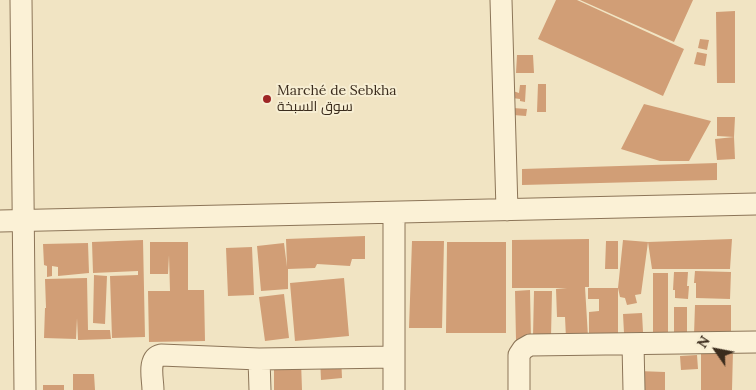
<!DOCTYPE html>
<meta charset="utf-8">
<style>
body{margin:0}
#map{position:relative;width:756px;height:390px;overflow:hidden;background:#f1e4c3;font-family:Lora,serif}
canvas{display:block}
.north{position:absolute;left:691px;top:325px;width:50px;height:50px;-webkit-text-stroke:4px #f7eed3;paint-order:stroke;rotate:303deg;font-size:14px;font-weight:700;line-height:20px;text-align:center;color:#3b2c1d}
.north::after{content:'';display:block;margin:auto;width:18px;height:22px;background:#3b2c1d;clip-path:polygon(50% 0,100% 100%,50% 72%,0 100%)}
</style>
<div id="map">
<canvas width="756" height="390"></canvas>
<div class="north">N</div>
</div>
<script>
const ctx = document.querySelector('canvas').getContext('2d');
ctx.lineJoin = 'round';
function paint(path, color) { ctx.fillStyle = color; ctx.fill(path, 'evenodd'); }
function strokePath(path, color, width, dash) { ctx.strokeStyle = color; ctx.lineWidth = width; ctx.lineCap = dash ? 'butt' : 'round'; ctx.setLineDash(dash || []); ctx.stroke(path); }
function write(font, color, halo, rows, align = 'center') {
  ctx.font = font + ' Lora,Cairo,serif'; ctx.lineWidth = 4; ctx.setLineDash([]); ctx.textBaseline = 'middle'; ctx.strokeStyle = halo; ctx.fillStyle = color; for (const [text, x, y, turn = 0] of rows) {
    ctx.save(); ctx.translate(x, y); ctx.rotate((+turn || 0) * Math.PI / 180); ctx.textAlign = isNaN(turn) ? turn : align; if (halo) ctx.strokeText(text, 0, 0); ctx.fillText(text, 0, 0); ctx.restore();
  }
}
const building = new Path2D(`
 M556,0H577L684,49L663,96L538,39Z
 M580,0H693L674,42Z
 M735,11V83H717L716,12Z
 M700,39L709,40L707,50L698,48Z
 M697,52L707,54L705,66L694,64Z
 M517,55H533L534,73H516Z
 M538,84H546V112H537Z
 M520,85H526L525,102L520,101V99L512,98L513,91L519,93Z
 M644,104L711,121L689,161H660L621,149Z
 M513,108L527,109L526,116L513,115Z
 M717,117H735L734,137L717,136Z
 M734,137L735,159L717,160L715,139Z
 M717,163V180L522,185V169Z
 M365,236V259H352L350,266L317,264L315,268L288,269V289L261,291L257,246L284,243L287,267L286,239Z
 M589,239V287H585L588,337L566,338L565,317H557L556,289L567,288H512V240Z
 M732,239L730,269H652L648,242Z
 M143,240L145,337L112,338L110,276L138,275V271L93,273L92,242Z
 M623,240L648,242L641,294L635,295L637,303L627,305L625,298L620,297L618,288V334H589V312L599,311V299H588V288H618Z
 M412,241H444L442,328H409Z
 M606,241H618V269H605Z
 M150,242H188V290H204L205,341L149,342L148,291H170L169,255L168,274H150Z
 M447,242H506V333H446Z
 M88,243L89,273L58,276V267L52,266V276L47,277V266L44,265L43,244Z
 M252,247L254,295L228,296L226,248Z
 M695,271L731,272L730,299L696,298V283H694Z
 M674,272H688L687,286H689L688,299L675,298V290H673Z
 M653,273H668V337H653Z
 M94,275L107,276L105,324L93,323Z
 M87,278L88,330H110L111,339L78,340L77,318L76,339L44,338L45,308H46L45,279Z
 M344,278L349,336L295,341L290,283Z
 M530,290L531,340H516L515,291Z
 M534,291H552L551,337H533Z
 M284,294L289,338L265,341L259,297Z
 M695,305H731V335H694Z
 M674,307H687V337L674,338Z
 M642,313L643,332L624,333L623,314Z
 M701,350H733L732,390H701Z
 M341,355L342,378L321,380L320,357Z
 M697,355L698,369L681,370L680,356Z
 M274,361H301L302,390H274Z
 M638,371L665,372V390H637Z
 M73,374H94L95,390H73Z
 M43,385H64V390H43Z`);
const minor = new Path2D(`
 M21,0L25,390
 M501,0L507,210
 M0,221L756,204
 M633,344L634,390
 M259,359L260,390
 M153,390C153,379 147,358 161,355L259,359L393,357
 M394,390V213
 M519,390V355L523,349L530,345L756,342`);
const markers = [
 [267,99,5,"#9e2625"]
];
const poiNames = [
 ["Marché de Sebkha",277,91],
 ["سوق السبخة",277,107]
];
paint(building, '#d19e76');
strokePath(minor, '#8c7558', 23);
strokePath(minor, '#fbf1d6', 21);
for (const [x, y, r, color] of markers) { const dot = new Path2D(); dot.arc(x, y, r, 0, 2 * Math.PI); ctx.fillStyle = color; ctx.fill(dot); strokePath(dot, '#f7eed3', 2); }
write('14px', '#3b2c1d', '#f7eed3', poiNames, 'left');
</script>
